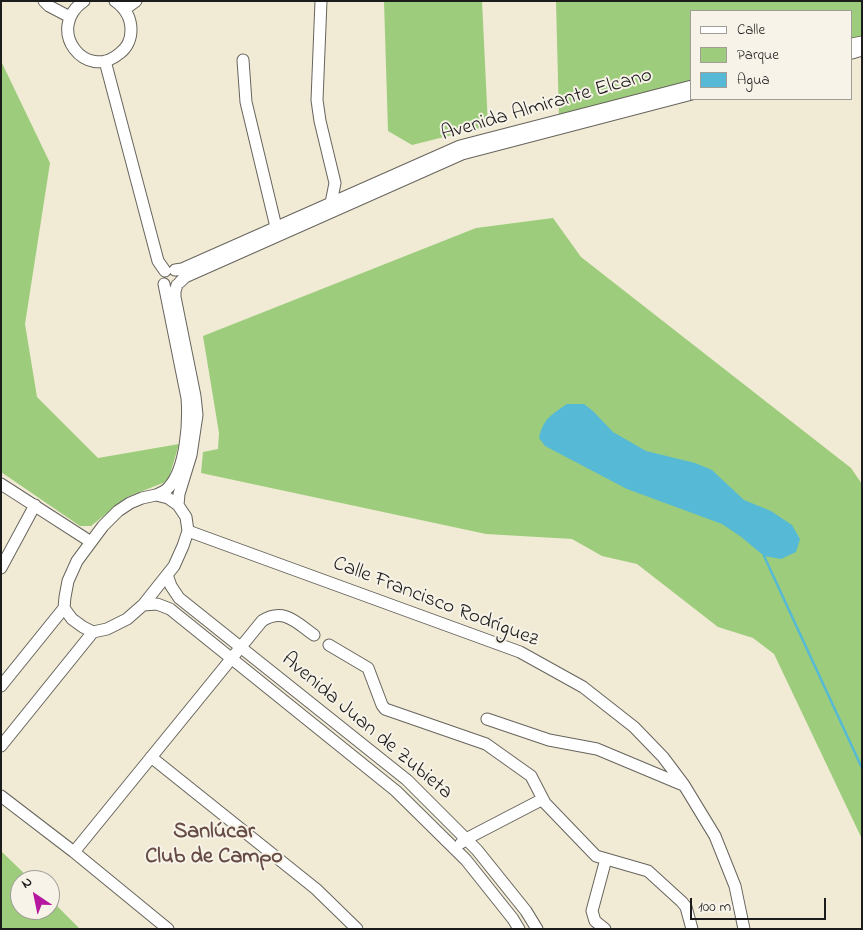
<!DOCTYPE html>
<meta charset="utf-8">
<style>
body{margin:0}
#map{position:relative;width:863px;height:930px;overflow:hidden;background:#f1ebd5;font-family:"Indie Flower",sans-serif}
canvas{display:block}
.frame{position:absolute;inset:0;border:2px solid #1c1c1c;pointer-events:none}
.legend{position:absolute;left:690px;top:10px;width:162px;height:90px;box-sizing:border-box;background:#f7f3e8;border:1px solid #9f9d96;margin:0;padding:6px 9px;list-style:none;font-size:15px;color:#1c1c1c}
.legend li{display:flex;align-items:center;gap:10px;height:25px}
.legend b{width:25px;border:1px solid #9f9d96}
.north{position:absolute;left:10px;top:870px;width:50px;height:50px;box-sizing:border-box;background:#f7f3e8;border:1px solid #9f9d96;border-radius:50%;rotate:326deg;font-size:14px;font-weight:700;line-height:20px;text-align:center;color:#1c1c1c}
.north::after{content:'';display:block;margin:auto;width:18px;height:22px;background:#b5179e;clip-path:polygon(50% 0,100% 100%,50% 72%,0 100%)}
.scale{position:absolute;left:690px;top:898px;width:136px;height:22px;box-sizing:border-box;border:2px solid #1c1c1c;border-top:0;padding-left:6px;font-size:15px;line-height:18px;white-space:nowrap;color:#1c1c1c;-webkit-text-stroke:4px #f7f3e8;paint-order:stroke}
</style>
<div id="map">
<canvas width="863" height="930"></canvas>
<div class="frame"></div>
<ul class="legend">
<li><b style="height:6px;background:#fff"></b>Calle</li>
<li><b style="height:14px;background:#9dcd7c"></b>Parque</li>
<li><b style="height:14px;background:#56b9d5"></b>Agua</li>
</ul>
<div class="north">N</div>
<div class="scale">100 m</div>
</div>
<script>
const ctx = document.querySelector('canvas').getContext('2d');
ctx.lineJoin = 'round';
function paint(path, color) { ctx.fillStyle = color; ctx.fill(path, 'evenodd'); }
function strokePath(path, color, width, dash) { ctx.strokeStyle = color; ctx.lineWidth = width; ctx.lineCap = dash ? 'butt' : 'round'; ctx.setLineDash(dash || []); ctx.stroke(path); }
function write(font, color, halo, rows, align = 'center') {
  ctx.font = font + ' "Indie Flower",sans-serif'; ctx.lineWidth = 4; ctx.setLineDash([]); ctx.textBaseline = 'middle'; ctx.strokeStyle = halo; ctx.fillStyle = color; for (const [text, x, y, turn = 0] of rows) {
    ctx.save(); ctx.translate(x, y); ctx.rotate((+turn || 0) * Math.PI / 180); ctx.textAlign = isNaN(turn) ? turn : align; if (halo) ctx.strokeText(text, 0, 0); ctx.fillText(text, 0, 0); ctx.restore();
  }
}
const green = new Path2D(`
 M384,1H482L488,126L412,145L388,131Z
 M556,1H862V42L852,44V11H692V85L559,120Z
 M1,61L50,163L25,324L37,397L98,458L179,444L168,481L127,497L91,526H80L1,472Z
 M553,218L581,257L851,468L862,484V839L774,654L753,638L718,627L637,564L602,556L572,539L486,534L201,473L203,452L218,449L219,433L203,336L476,228Z
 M1,851L31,880H20V910H50V899L80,929H1Z`);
const water = new Path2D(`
 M567,404H584L593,411L613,432L646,451L695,463L712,470L744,500L771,511L792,525L800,539L796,552L781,559L764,556L740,536L722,524L627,489L545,446L539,438C543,419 551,415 567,404Z`);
const stream = new Path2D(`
 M764,556L862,768`);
const minor = new Path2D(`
 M44,1L49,6L70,17
 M84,1C44,29 86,83 120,53C127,48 131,39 131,30C131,17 125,8 115,1
 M321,1L317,100L320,121L335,183L331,203L333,207
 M125,9L136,1
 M852,44L862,42
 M852,53L862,50
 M243,60L246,102L276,227L279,234
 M105,61L158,261L165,271
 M175,270L182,269L460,146L692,86
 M180,282L185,277L462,154L692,94
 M177,285L175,291V297L195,396L197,415L191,455L179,494L178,505
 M1,484L91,542
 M156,495L168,498L178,505L186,517L188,531L183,546L174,566L143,605L127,619L107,629L93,632L83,627L72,619L64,608L65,597L68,581L77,561L103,526L118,511L130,503L142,498Z
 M156,495C161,493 166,491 169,487C186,468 189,423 187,398L164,284
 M188,531L520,652L583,687L634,727L663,757L684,785L715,836L735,886L744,929
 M1,568L35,505
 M167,575L171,586L179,598L407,780L477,850L526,911L537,929
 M143,605L157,604L170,609L396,791L466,860L513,919L519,929
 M329,645L368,668L382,705L385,709L486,744L531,776L545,803L596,856L648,871L682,902L686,907L692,929
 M1,686L64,608
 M487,719L549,740L597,749L683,785
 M1,746L93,632
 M151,757L316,889L357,929
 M1,796L74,852L168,929
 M461,843L466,839L543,799
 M74,852L262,621C284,607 297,623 314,635
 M605,929L595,921L592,911L606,859`);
const streetNames = [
 ["Avenida Almirante Elcano",547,106,-16],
 ["Calle Francisco Rodríguez",435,603,21],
 ["Avenida Juan de Zubieta",366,727,40]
];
const neighbourhoodNames = [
 ["Sanlúcar",214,833],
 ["Club de Campo",214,858]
];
paint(green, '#9dcd7c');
paint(water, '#56b9d5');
strokePath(stream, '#56b9d5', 2.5);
strokePath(minor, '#67645d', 13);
strokePath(minor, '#fff', 11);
write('21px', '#1c1c1c', '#f7f3e8', streetNames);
write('bold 22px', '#664b44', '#f7f3e8', neighbourhoodNames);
</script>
